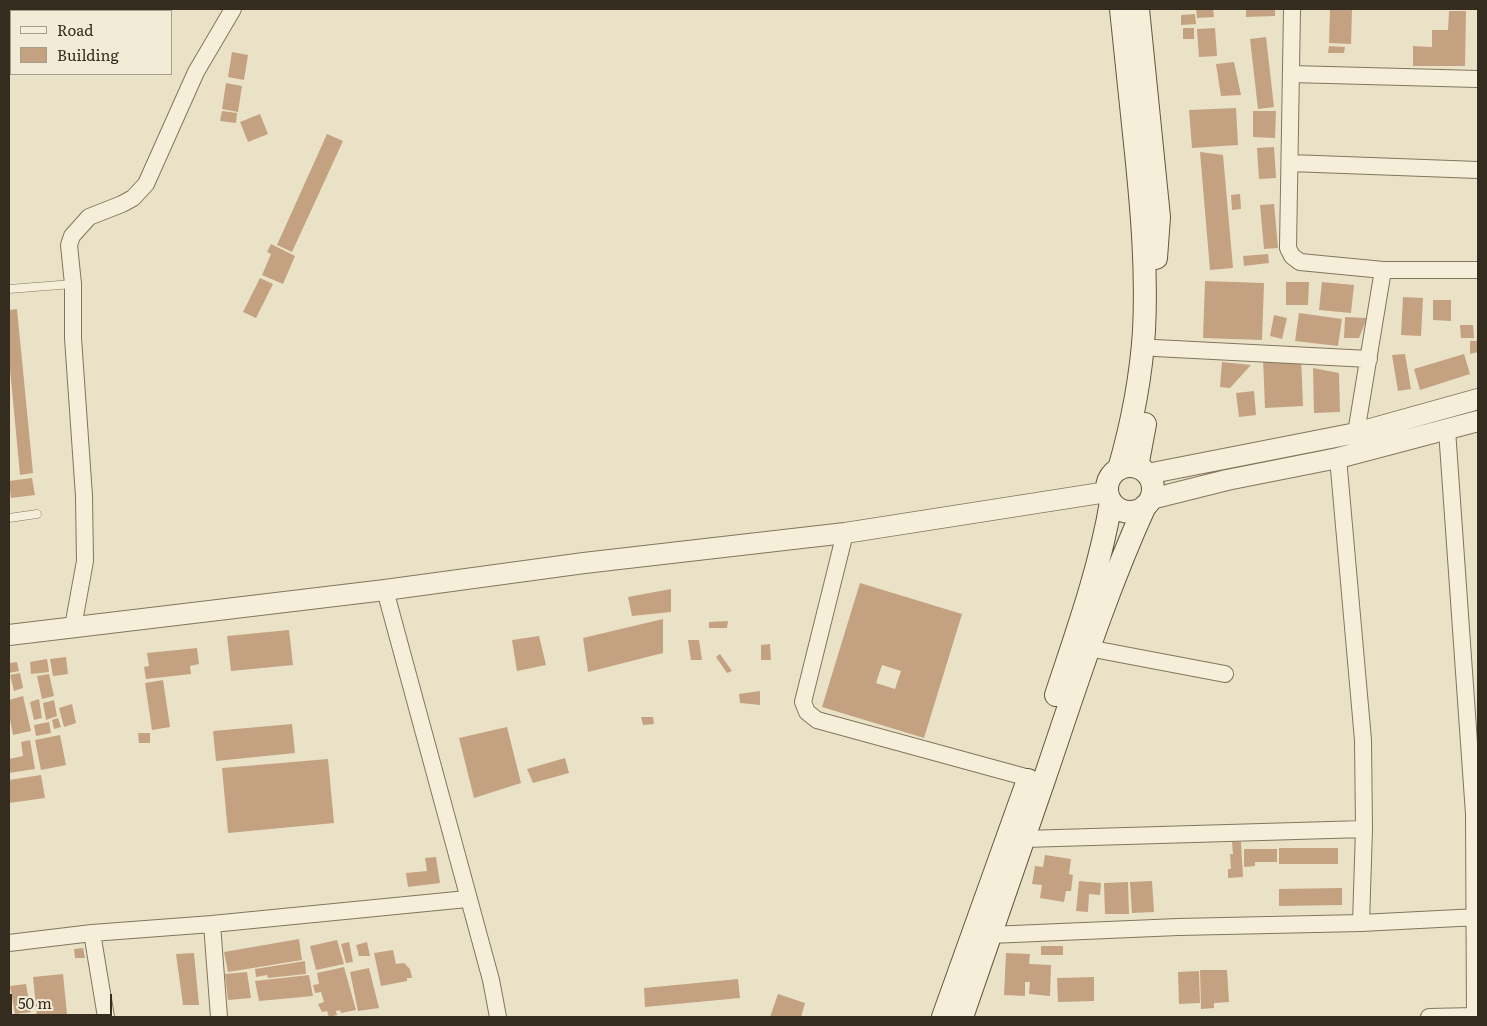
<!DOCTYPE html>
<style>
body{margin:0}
#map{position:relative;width:1487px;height:1026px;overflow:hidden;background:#eae2c7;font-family:Literata,serif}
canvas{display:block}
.frame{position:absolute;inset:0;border:10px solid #352c20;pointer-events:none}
.legend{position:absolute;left:10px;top:10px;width:162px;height:65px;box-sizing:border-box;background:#f2ecd6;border:1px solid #a69f8d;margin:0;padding:6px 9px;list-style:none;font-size:15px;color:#352c20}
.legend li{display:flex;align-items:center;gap:10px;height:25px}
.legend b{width:25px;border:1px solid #a69f8d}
.scale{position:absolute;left:10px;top:994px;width:102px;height:22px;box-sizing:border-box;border:2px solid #352c20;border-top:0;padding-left:6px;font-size:15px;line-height:18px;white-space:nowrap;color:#352c20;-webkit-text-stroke:4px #f2ecd6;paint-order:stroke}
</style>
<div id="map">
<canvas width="1487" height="1026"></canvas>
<div class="frame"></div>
<ul class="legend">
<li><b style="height:6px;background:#f5efda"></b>Road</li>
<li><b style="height:14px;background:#c4a281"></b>Building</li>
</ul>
<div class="scale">50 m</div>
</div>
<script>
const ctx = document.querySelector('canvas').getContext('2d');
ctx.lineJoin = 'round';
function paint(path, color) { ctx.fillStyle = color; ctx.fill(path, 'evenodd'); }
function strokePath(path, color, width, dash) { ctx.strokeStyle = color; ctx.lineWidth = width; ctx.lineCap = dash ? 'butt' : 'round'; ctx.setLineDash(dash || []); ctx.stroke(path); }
const building = new Path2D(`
 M1196,9H1213L1214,17L1197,18Z
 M1246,9H1275V16L1246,17Z
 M1330,9H1352L1351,44L1329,43Z
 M1449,11H1466L1465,66H1413V46L1432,47V30H1448Z
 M1195,14L1196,24L1181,25V15Z
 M1183,28H1194V39H1183Z
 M1215,28L1217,56L1199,57L1197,29Z
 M1266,37L1274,107L1258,109L1250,39Z
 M1329,46L1345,47L1344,53H1328Z
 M232,52L248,55L244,80L228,77Z
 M1234,62L1241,95L1221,96L1216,64Z
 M226,83L242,86L238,112L222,109Z
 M1236,108L1238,145L1192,148L1189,110Z
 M222,111L237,113L236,123L220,121Z
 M1253,111H1276L1275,138L1253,137Z
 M260,114L268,134L248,142L240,122Z
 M327,134L343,141L292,252L277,245Z
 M1274,147L1276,178L1259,179L1257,148Z
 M1200,152L1223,155L1233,268L1210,270Z
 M1240,194L1241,209L1232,210L1231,195Z
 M1274,204L1278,248L1264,249L1260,205Z
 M271,244L295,256L283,284L262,275L271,254L267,252Z
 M1268,254L1269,263L1244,266L1243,256Z
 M260,278L273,284L256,318L243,312Z
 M1205,281L1264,283L1262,340L1203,338Z
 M1286,282H1309L1308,305H1286Z
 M1322,282L1354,285L1351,313L1319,310Z
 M1403,297L1423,298L1421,336L1401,335Z
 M1433,300H1451V321L1433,320Z
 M17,309L33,473L20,475L9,358V310Z
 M1299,313L1342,319L1338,346L1295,341Z
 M1274,315L1287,318L1282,339L1270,336Z
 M1345,317L1367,318L1359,338H1344Z
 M1460,325H1473L1474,338H1461Z
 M1470,341H1478V352L1470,354Z
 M1405,354L1411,389L1398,391L1392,355Z
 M1464,354L1470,374L1420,390L1414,369Z
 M1301,356L1303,406L1265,408L1263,358Z
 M1222,362L1251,365L1230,388L1220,387Z
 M1313,368L1339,373L1340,412L1314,413Z
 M1254,391L1256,415L1239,417L1236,393Z
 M32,478L35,495L11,498L9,481Z
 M860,583L962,614L924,738L822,707ZM882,665L901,671L895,689L876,683Z
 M671,589V612L632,616L628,597Z
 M663,619V653L588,672L583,638Z
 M728,621L727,628H709V622Z
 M289,630L293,665L231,671L227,636Z
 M539,636L546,665L517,671L512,640Z
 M688,640H699L702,660H691Z
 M770,644L771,660H761V645Z
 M197,648L199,664L190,666L191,674L146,679L144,667L149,666L147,653Z
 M720,654L732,671L727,673L716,657Z
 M66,657L68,674L53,676L50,659Z
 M47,659L49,672L31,674L30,662Z
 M17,662L19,671L9,673V663Z
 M20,673L23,688L14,691L10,675Z
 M49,674L54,696L42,699L37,676Z
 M163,680L170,727L152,730L145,683Z
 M760,691V705L740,703L739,694Z
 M23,696L31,731L13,735L9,714V700Z
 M39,699L42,718L34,720L30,702Z
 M54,700L57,716L46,720L43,703Z
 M72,704L76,723L64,727L59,708Z
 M641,717H653L654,724L643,725Z
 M58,718L61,727L54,729L52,720Z
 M49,722L51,733L36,736L34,725Z
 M292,724L295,753L216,761L213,731Z
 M507,727L521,783L474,798L459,738Z
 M138,733H150V743H139Z
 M60,735L66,765L41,770L35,740Z
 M30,740L35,769L9,773V759L23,756L21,742Z
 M565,758L569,773L533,783L527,769Z
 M328,759L334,823L228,833L222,768Z
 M41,775L45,798L9,803V780Z
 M1232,842H1241L1243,877L1228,878V869H1231L1230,854H1233Z
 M1279,848H1338V864H1279Z
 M1244,849H1277V862H1255V866L1244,867Z
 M1045,855L1071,859L1069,874L1073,875L1071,891H1066L1064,902L1040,898L1042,885L1032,884L1035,866L1043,867Z
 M436,857L440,883L408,887L406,873L427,871L425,858Z
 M1079,881L1101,883L1100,895L1089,894L1088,912L1076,911Z
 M1152,881L1154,912L1132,913L1130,882Z
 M1128,882L1129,914H1105L1104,883Z
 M1342,888V905L1279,906V889Z
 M299,939L302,960L228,972L224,952Z
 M337,940L344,964L316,970L310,946Z
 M349,942L353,962L346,963L341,944Z
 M367,942L370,956H359L356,945Z
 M1041,946H1063V955H1041Z
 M83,948L85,958H75L74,949Z
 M393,950L396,964L404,963L410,969L412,978H407V981L381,986L374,953Z
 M194,953L199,1005H183L176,954Z
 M1006,953L1030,954L1029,964L1051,965L1050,996L1029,994L1030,982H1025V996L1004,995Z
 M305,961L306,974L268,978L267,975L256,977L255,969Z
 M344,967L356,1010L341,1013L340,1010L336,1011L337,1015L329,1017L327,1011L322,1012L318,1004L324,1002L321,992L315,993L313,985L319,984L317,973Z
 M369,968L379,1008L358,1011L350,972Z
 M1200,970H1227L1229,1002L1214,1003V1008L1201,1009Z
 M1199,971L1200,1003L1179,1004L1178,972Z
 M247,972L251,998L228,1000L225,974Z
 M63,974L67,1014L37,1017L33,977Z
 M309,975L313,996L259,1001L255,981Z
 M1094,977V1001L1058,1002L1057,978Z
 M738,979L740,998L645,1007L644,988Z
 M26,984L31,1012L15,1014L10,986Z
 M778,994L805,1003L801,1017H770Z`);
const service = new Path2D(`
 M9,289L73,284
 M9,518L37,514`);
const minor = new Path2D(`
 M1292,9L1288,248L1292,256L1300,262L1383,270H1478
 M1291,74L1478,79
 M1290,163L1478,170
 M1155,348L1369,359
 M1447,430L1474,814L1475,1017
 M1356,433L1383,270
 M1338,458L1363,740L1364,829L1361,923
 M845,533L803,702L807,712L817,720L1029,778
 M385,590L491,980L498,1017
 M73,627L85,561L84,496L73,338V284L69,245L72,236L89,217L122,204L133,198L146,184L196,72L233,9
 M1088,648L1225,674
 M1024,839L1364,829
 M212,924L219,1017
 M92,933L106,1017
 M990,935L1178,927L1361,923L1478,917
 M9,943L92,933L212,924L467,899
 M1429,1017L1475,1016`);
const tertiary = new Path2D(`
 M1147,474L1356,433L1478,399
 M1151,499L1227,480L1338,458L1478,421
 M9,635L385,590L584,563L845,533L1107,492`);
const secondary = new Path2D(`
 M1138,9L1159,217L1156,258
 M1107 489a23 23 0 1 1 46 0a23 23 0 1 1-46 0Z
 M1137,467L1145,424
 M1119,469C1132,424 1141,377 1144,331C1147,271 1142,212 1136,153C1131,105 1126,57 1121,9
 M1056,695C1077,632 1100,568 1111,502
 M943,1017L1028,780
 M962,1017C990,937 1018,857 1045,777C1076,686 1105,594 1145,506`);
paint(building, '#c4a281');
strokePath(service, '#83755e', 9);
strokePath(minor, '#83755e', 18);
strokePath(tertiary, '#83755e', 22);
strokePath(secondary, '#655641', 24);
strokePath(service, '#f5efda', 8);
strokePath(minor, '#f5efda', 16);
strokePath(tertiary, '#f5efda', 20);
strokePath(secondary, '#f5efda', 22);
</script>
